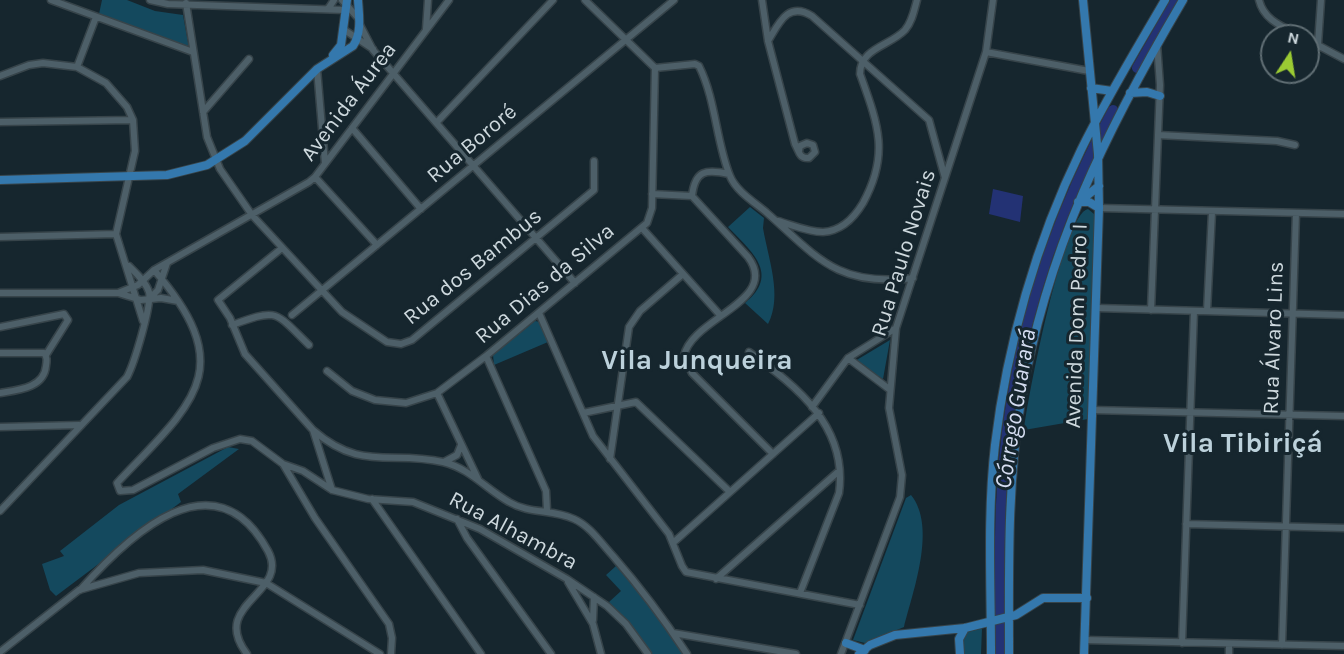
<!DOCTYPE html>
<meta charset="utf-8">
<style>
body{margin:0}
#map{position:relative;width:1344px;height:654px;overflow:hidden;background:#16262e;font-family:Karla,sans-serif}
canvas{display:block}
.north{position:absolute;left:1260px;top:24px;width:60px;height:60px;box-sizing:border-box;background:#16262e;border:2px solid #606e74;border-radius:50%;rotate:12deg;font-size:16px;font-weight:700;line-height:24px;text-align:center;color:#ced9de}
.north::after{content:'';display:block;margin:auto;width:21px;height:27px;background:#9bcb33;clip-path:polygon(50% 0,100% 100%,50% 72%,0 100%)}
</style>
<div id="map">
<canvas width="1344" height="654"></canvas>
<div class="north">N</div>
</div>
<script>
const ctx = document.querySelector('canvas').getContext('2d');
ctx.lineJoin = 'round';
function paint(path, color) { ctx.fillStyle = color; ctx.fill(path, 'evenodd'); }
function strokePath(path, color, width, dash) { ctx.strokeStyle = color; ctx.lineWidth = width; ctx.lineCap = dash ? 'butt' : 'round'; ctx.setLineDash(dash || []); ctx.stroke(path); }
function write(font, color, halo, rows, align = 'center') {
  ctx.font = font + ' Karla,sans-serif'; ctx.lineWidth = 6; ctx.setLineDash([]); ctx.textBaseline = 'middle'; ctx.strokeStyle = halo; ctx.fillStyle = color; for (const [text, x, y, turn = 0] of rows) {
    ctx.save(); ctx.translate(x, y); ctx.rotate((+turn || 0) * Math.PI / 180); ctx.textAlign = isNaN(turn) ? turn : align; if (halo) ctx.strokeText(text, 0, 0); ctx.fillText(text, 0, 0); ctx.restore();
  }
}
const green = new Path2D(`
 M102,0H127L155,11L183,15L189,48L99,14Z
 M750,207L764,218L763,228C768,258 783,296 768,324L745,303C781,274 751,251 728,227Z
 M1088,209L1094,214L1095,222L1088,419L1024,430C1027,401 1063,213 1088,209Z
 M535,321L540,322L548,342L494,365L493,355Z
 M890,340L883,379L855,361Z
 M228,447L239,449L178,494L181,502L56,596L50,590L42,564L64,556L60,551L119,505Z
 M911,495C937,527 913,591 904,627L865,643L853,640L906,498Z
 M616,566L662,620L683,654H651L609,602L621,591L606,575Z
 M982,628L981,654H961L960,639L965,633Z`);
const water = new Path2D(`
 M993,189L1023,196L1020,222L989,214Z`);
const river = new Path2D(`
 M1137,68L1176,0
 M999,654C1000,571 997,487 1011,404C1027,301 1063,201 1113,110`);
const minor = new Path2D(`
 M51,0L193,52
 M150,0L168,4L345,10
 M342,0L359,19
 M585,0L655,68L695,64L699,66C716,100 716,142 730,176C736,191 754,202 766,212C818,258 837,287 913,278
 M762,0L768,41L795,144C799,151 799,159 809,158L815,152L813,145L807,143L800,146L799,151
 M1259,0C1264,21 1284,27 1301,36
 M186,3L207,137L220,169L252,215L342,312L387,342L401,344L412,340L594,190V161
 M328,9L334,0
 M360,25L373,50L575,283
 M343,29L373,49
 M426,29L428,0
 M1308,40L1344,59
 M768,41C779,23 788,1 812,16L929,120L945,178
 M1318,44L1321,0
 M986,52L1089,71
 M77,67L96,17
 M317,69L325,163
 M0,76L29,65L43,63L77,67L106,83L127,107L133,120L135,151L116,234L143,321
 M203,112L249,59
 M438,121L553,0
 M0,122L133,120
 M352,128L421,209
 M1158,135L1277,141L1295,145
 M729,174C706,169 695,170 692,196L748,257C781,301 691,318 684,356L692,373L773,454
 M315,177L377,245
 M652,194L692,196
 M1099,208L1344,214
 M778,221C792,225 808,232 823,232C842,231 854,218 863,203C890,154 878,124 860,74C860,48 890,46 905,30C912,22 914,11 917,0
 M642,228L720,315
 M0,237L116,234
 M282,248L218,300L230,318L245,354L313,430L332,490
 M154,270C241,370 192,404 117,483L120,491L133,490L213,448L240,439L252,441L283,464L303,471L332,490L368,499L413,502L480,529L567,579L607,606L626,624L648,654
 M0,293H118L138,285L154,270L309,182L315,177L449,0
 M118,293L141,300L161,298L178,301
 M150,298L158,290L167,263
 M1097,308L1344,315
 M1151,310L1160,85L1157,44
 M1207,311L1212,212
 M539,313L593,436L669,534L682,566L686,572L860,605
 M292,315L674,0
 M232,325C279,308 274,311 309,345
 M0,327L64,314L68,320L46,355
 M749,352C798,387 848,427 839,493L800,593
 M0,353H44C47,357 47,360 46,366C44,388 18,390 0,393
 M486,356L546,491L547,510
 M848,358L889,389
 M327,371L352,391L375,400L406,403L437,393L486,356L647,223L652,208L655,68
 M437,393L478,479
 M812,407L848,358L896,328
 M1092,410L1344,416
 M583,413L636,402L730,492
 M0,427L79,425
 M313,430C361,472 391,450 443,462C469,468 486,489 509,502C529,514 552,509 574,519C590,526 601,543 613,556C640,587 664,619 687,654
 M610,459L629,327L640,311L683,274
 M444,462L457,455L461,445
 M283,464L315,518L389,624L392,638L391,654
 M372,499L481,654
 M0,511L127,377C134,364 152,305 149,292C146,282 136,273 129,266
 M457,519L467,538L551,654
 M1186,524L1344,528
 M674,542L819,413
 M716,579L839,471
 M568,582L593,624L601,654
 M80,590C129,535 215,453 268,551C291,594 208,603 247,654
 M593,620L594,597
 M673,633L796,654
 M1085,640L1344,646
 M1182,643L1194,311
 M1282,645L1296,213
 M0,652L79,590L139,573L203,570L266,583L380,654
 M841,654L900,497L902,475L889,408L896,328L986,52L993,0
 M1229,654V644`);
const major = new Path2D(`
 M1083,0L1098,154L1099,208L1084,654
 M333,55L341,45L347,0
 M1091,88L1112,91
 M1130,93L1147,92L1160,96
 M0,180L167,175L207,165L245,141L317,69L353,46C362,33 359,15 358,0
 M1080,201L1099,186
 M1078,202H1089L1099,208
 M846,643L865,650
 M859,654L870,645L895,635L965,628L1016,615L1043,598H1087
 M960,654L959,639L965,628
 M991,654C991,585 987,514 995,445C1007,345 1036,242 1081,150C1106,99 1136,50 1165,0
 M1009,654C1009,569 1007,485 1021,401C1046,251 1107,129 1183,0`);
const streetNames = [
 ["Avenida Áurea",349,102,-53],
 ["Rua Bororé",472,144,-40],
 ["Rua Paulo Novais",904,253,-73],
 ["Rua dos Bambus",473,267,-39],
 ["Rua Dias da Silva",545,284,-40],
 ["Avenida Dom Pedro I",1077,326,-88],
 ["Rua Álvaro Lins",1274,338,-88],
 ["Rua Alhambra",513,531,28]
];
const waterNames = [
 ["Córrego Guarará",1016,409,-81]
];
const districtNames = [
 ["Vila Junqueira",697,361],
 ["Vila Tibiriçá",1243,444]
];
paint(green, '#14495e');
paint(water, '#233274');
strokePath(river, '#233274', 10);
strokePath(minor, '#37444a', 9);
strokePath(major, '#37444a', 10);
strokePath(minor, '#4d5f68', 6);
strokePath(major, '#3478ad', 8);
write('22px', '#ced9de', '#16262e', streetNames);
write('italic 24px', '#d5ddf1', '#16262e', waterNames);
write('bold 28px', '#bcd1db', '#16262e', districtNames);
</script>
